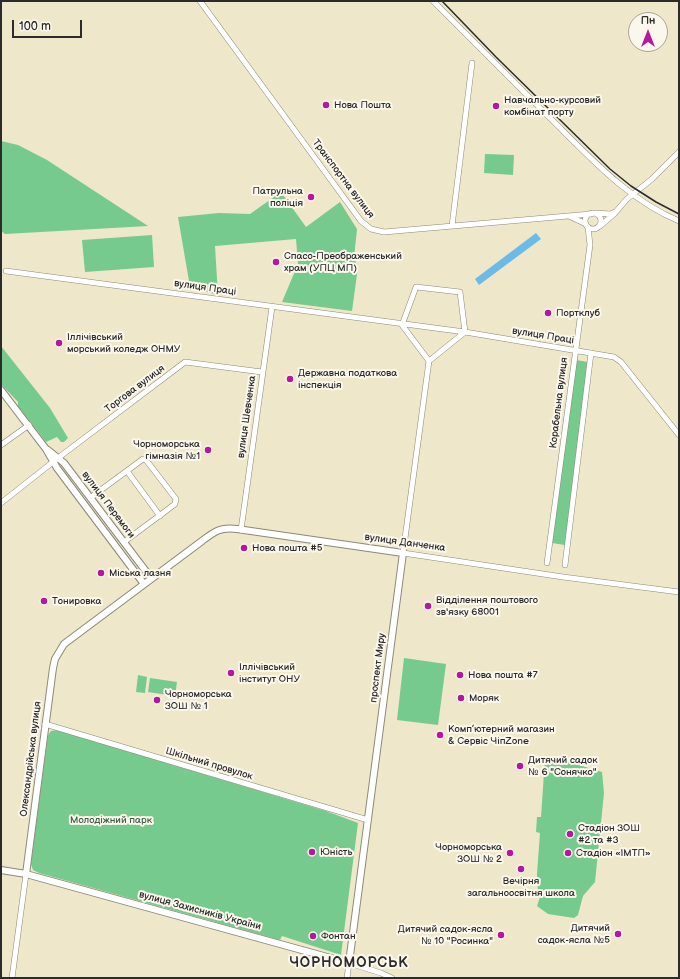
<!DOCTYPE html>
<meta charset="utf-8">
<style>
body{margin:0}
#map{position:relative;width:680px;height:979px;overflow:hidden;background:#eee7ca;font-family:"Balsamiq Sans",sans-serif}
canvas{display:block}
.frame{position:absolute;inset:0;border:2px solid #2b2b2b;pointer-events:none}
.north{position:absolute;left:628px;top:12px;width:40px;height:40px;box-sizing:border-box;background:#fbf7ec;border:1px solid #a8a59f;border-radius:50%;rotate:0deg;font-size:11px;font-weight:700;line-height:16px;text-align:center;color:#2b2b2b}
.north::after{content:'';display:block;margin:auto;width:14px;height:18px;background:#b5179e;clip-path:polygon(50% 0,100% 100%,50% 72%,0 100%)}
.scale{position:absolute;left:12px;top:20px;width:70px;height:18px;box-sizing:border-box;border:2px solid #2b2b2b;border-top:0;padding-left:5px;font-size:12px;line-height:14px;white-space:nowrap;color:#2b2b2b;-webkit-text-stroke:3px #fbf7ec;paint-order:stroke}
</style>
<div id="map">
<canvas width="680" height="979"></canvas>
<div class="frame"></div>
<div class="north">Пн</div>
<div class="scale">100 m</div>
</div>
<script>
const ctx = document.querySelector('canvas').getContext('2d');
ctx.lineJoin = 'round';
function paint(path, color) { ctx.fillStyle = color; ctx.fill(path, 'evenodd'); }
function strokePath(path, color, width, dash) { ctx.strokeStyle = color; ctx.lineWidth = width; ctx.lineCap = dash ? 'butt' : 'round'; ctx.setLineDash(dash || []); ctx.stroke(path); }
function write(font, color, halo, rows, align = 'center') {
  ctx.font = font + ' "Balsamiq Sans",sans-serif'; ctx.lineWidth = 4; ctx.setLineDash([]); ctx.textBaseline = 'middle'; ctx.strokeStyle = halo; ctx.fillStyle = color; for (const [text, x, y, turn = 0] of rows) {
    ctx.save(); ctx.translate(x, y); ctx.rotate((+turn || 0) * Math.PI / 180); ctx.textAlign = isNaN(turn) ? turn : align; if (halo) ctx.strokeText(text, 0, 0); ctx.fillText(text, 0, 0); ctx.restore();
  }
}
const green = new Path2D(`
 M1,141L18,145L47,160L148,226L5,234L1,231Z
 M485,154L514,155L513,175L484,173Z
 M281,192L306,227L340,202L357,229L354,258L358,267L352,311L282,302L298,264L296,239L215,246L218,295L196,289L189,281L178,217L219,213L250,214Z
 M152,235L154,267L85,272L82,240Z
 M1,346L50,408L68,438L64,442H61L57,437L46,442L18,406V402L1,384Z
 M576,360L588,362L565,545L552,543Z
 M404,658L446,664L438,725L397,720Z
 M138,675L147,677L145,693L136,692Z
 M150,678L177,682L175,696L148,692Z
 M57,730L326,811L358,823L341,955L282,936L280,940L39,873L33,870L31,864L48,735L51,731Z
 M545,758L569,762L602,772L604,793L595,882L583,896L578,915L574,918L548,914L537,906L541,894L538,892L537,874L540,833L536,832L537,817H541Z`);
const water = new Path2D(`
 M536,233L541,239L479,285L475,279Z`);
const minor = new Path2D(`
 M200,1L361,221L371,229L384,232L591,214
 M433,1C471,39 509,77 547,115C587,154 626,199 679,221
 M595,213L610,214L615,212
 M585 221a8 8 0 1 1 16 0a8 8 0 1 1-16 0Z
 M569,216L586,224
 M452,226L472,63
 M600,226L614,214L627,199L652,179L679,152
 M6,271L465,332L614,357L621,362L679,435
 M402,325L416,287L460,292L465,332
 M402,325L429,361
 M429,361L403,553L563,577L679,592
 M429,361L465,332
 M1,445L29,425
 M127,471L160,516
 M90,498L143,459L146,460L176,499L175,504L124,542
 M1,503L58,458L185,362L262,372
 M241,530L272,307
 M547,563L590,245L588,227
 M565,565L591,353
 M45,724L368,820
 M12,978L26,874
 M347,978L349,963L381,973L392,978`);
const major = new Path2D(`
 M1,390L46,449L57,468L144,584
 M48,450L64,463L151,578
 M1,870L26,874L349,963L403,553L237,529C220,527 215,531 202,541L64,644L55,659L53,668L26,874`);
const rail = new Path2D(`
 M442,1L496,57L610,169L631,186L656,202L679,214`);
const markers = [
 [326,105,4,"#b5179e"],
 [496,106,4,"#b5179e"],
 [311,197,4,"#b5179e"],
 [276,262,4,"#b5179e"],
 [548,313,4,"#b5179e"],
 [59,343,4,"#b5179e"],
 [290,379,4,"#b5179e"],
 [208,450,4,"#b5179e"],
 [244,548,4,"#b5179e"],
 [101,573,4,"#b5179e"],
 [44,601,4,"#b5179e"],
 [428,606,4,"#b5179e"],
 [231,673,4,"#b5179e"],
 [460,675,4,"#b5179e"],
 [461,698,4,"#b5179e"],
 [157,700,4,"#b5179e"],
 [440,735,4,"#b5179e"],
 [520,766,4,"#b5179e"],
 [570,834,4,"#b5179e"],
 [312,852,4,"#b5179e"],
 [510,853,4,"#b5179e"],
 [568,853,4,"#b5179e"],
 [521,869,4,"#b5179e"],
 [618,934,4,"#b5179e"],
 [501,935,4,"#b5179e"],
 [313,936,4,"#b5179e"]
];
const poiNames = [
 ["Навчально-курсовий",504,100],
 ["комбінат порту",504,112],
 ["Нова Пошта",334,105],
 ["Патрульна",303,191,"right"],
 ["поліція",303,203,"right"],
 ["Спасо-Преображенський",284,256],
 ["храм (УПЦ МП)",284,268],
 ["Портклуб",556,313],
 ["Іллічівський",67,337],
 ["морський коледж ОНМУ",67,349],
 ["Державна податкова",298,373],
 ["інспекція",298,385],
 ["Чорноморська",200,444,"right"],
 ["гімназія №1",200,456,"right"],
 ["Нова пошта #5",252,548],
 ["Міська лазня",109,573],
 ["Відділення поштового",436,600],
 ["зв'язку 68001",436,612],
 ["Тонировка",52,601],
 ["Іллічівський",239,667],
 ["інститут ОНУ",239,679],
 ["Нова пошта #7",468,675],
 ["Чорноморська",165,694],
 ["ЗОШ № 1",165,706],
 ["Моряк",469,698],
 ["Комп’ютерний магазин",448,729],
 ["& Сервіс ЧіпZone",448,741],
 ["Дитячий садок",528,760],
 ["№ 6 \"Сонячко\"",528,772],
 ["Стадіон ЗОШ",578,828],
 ["#2 та #3",578,840],
 ["Чорноморська",502,847,"right"],
 ["ЗОШ № 2",502,859,"right"],
 ["Юність",320,852],
 ["Стадіон «ІМТП»",576,853],
 ["Вечірня",521,881,"center"],
 ["загальноосвітня школа",521,893,"center"],
 ["Дитячий",610,928,"right"],
 ["садок-ясла №5",610,940,"right"],
 ["Дитячий садок-ясла",493,929,"right"],
 ["№ 10 \"Росинка\"",493,941,"right"],
 ["Фонтан",321,936]
];
const streetNames = [
 ["Транспортна вулиця",343,179,53],
 ["вулиця Праці",205,288,8],
 ["вулиця Праці",543,336,9],
 ["Торгова вулиця",135,389,-37],
 ["Корабельна вулиця",559,403,-83],
 ["вулиця Шевченка",247,417,-82],
 ["вулиця Перемоги",108,505,53],
 ["вулиця Данченка",405,543,8],
 ["проспект Миру",378,668,-83],
 ["Олександрійська вулиця",31,759,-83],
 ["Шкільний провулок",209,764,17],
 ["вулиця Захисників України",200,911,15]
];
const parkNames = [
 ["Молодіжний парк",111,820]
];
const districtNames = [
 ["ЧОРНОМОРСЬК",349,963]
];
paint(green, '#76ca8e');
paint(water, '#6cbbe7');
strokePath(minor, '#8c897a', 6);
strokePath(major, '#8c897a', 8);
strokePath(minor, '#fff', 5);
strokePath(major, '#fff', 6);
strokePath(rail, '#2b2b2b', 1.5);
for (const [x, y, r, color] of markers) { const dot = new Path2D(); dot.arc(x, y, r, 0, 2 * Math.PI); ctx.fillStyle = color; ctx.fill(dot); strokePath(dot, '#fbf7ec', 1.5); }
write('10px', '#2b2b2b', '#fbf7ec', poiNames, 'left');
write('10px', '#2b2b2b', '#fbf7ec', streetNames);
write('10px', '#425b49', '#fbf7ec', parkNames);
ctx.letterSpacing = '1px';
write('bold 14px', '#2b2b2b', '#fbf7ec', districtNames);
ctx.letterSpacing = '0px';
</script>
